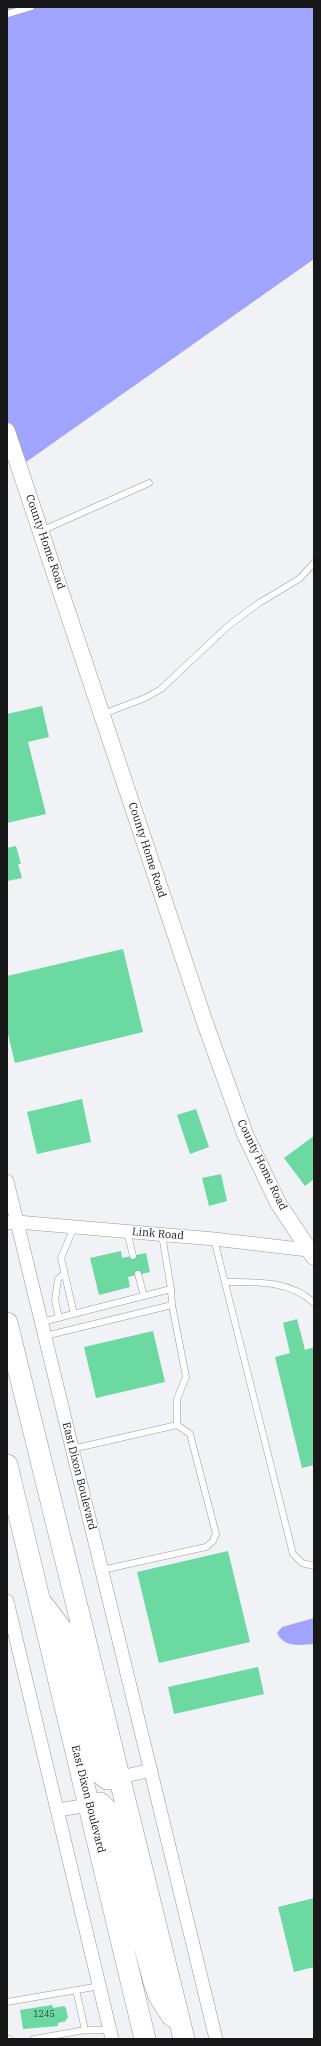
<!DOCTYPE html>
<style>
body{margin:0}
#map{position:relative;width:321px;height:2046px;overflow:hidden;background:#f1f2f5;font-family:"IBM Plex Serif",serif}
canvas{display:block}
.frame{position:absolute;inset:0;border:8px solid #181819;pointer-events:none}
</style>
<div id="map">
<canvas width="321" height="2046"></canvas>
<div class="frame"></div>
</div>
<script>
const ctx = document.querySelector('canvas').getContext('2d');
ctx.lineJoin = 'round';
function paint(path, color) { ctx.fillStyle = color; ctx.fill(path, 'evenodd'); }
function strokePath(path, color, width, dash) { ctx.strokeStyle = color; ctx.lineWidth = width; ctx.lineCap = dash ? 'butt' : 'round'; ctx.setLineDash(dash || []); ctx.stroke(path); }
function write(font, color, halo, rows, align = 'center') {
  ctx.font = font + ' "IBM Plex Serif",serif'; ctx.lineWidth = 3; ctx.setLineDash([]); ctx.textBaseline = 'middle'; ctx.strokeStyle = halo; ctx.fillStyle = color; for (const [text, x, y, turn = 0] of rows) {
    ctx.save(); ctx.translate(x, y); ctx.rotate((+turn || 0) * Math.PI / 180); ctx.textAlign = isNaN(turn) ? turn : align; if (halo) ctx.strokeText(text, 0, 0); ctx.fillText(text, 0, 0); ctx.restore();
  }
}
const forest = new Path2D(`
 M7,7H314V259L19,467L7,431Z
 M314,1618V1644C300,1645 284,1648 277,1633L282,1627Z`);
const building = new Path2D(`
 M42,706L49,737L28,742L46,814L7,823V714Z
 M16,846L21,864H18L22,878L7,881V848Z
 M123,949L143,1032L15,1063L7,1030V976Z
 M82,1099L91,1142L37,1154L27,1112Z
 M196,1109L209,1147L190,1154L177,1115Z
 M314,1136V1179L305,1186L284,1158Z
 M221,1174L227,1201L209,1206L202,1178Z
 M121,1251L122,1258L146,1253L150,1272L128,1277L130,1287L99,1295L90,1258Z
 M297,1319L305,1350L314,1347V1465L302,1468L275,1357L290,1353L283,1323Z
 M153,1331L165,1382L96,1398L84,1347Z
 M228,1551L250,1642L159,1663L137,1572Z
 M258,1667L264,1694L174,1714L168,1687Z
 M314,1898V1967L294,1972L278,1907Z
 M52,2005L53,2008L64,2006L66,2008L68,2018L66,2019V2021L58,2023V2026L23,2029L20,2010Z`);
const service = new Path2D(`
 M7,14L31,7
 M41,531L149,483
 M103,714L145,698L161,689L228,626L259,603L299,579L314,563
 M127,1231L133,1256
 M162,1235L171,1289L172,1305L186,1377L177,1399V1425
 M214,1239L293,1554L302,1563L314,1566
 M138,1274L144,1296
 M225,1282C256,1282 290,1280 314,1303
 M74,1314L61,1258L74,1227
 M59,1318L55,1300L58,1279L64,1274
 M42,1322L171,1289
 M45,1336L172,1305
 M72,1449L177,1425L190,1434L216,1534L213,1541L206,1547L102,1570
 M76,1990L85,2030
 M7,2002L100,1986
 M7,2038L9,2039
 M34,2039L85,2030H110`);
const minor = new Path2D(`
 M7,1181L216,2039
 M7,1223L17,1222L214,1239L308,1250
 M7,1601L112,2039
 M121,1777L151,1770
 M58,1810L89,1805`);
const tertiary = new Path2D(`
 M7,431L205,1023L245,1134L278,1203L314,1257`);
const trunk = new Path2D(`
 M7,1323L184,2039
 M7,1465L145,2039
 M44,1606L66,1635L101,1774L107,1779L121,1777
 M89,1805L100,1803L108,1811L154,1982L159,1996L172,2016`);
const numberNames = [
 ["1245",44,2014]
];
const streetNames = [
 ["County Home Road",45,542,71],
 ["County Home Road",147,850,72],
 ["County Home Road",262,1165,64],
 ["Link Road",158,1234,5],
 ["East Dixon Boulevard",79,1476,76],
 ["East Dixon Boulevard",88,1799,76]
];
paint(forest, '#a1a4fd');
paint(building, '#6cd8a2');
strokePath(service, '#99999c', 7);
strokePath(minor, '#99999c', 14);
strokePath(tertiary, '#99999c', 17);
strokePath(trunk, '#99999c', 22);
strokePath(service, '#fff', 6);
strokePath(minor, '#fff', 13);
strokePath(tertiary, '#fff', 16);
strokePath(trunk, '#fff', 21);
write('9px', '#2d483b', null, numberNames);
write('11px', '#181819', '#fff', streetNames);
</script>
